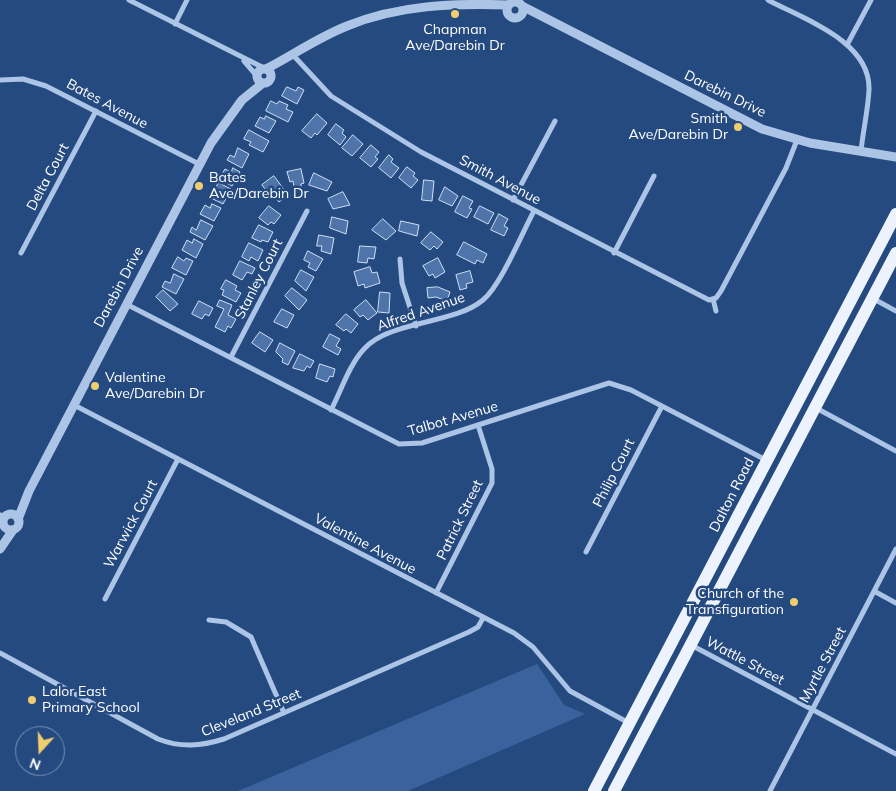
<!DOCTYPE html>
<style>
body{margin:0}
#map{position:relative;width:896px;height:791px;overflow:hidden;background:#254a80;font-family:Mulish,sans-serif}
canvas{display:block}
.north{position:absolute;left:15px;top:726px;width:50px;height:50px;box-sizing:border-box;background:#254a80;border:1px solid #7c92b3;border-radius:50%;rotate:200deg;font-size:14px;font-weight:700;line-height:20px;text-align:center;color:#fff}
.north::after{content:'';display:block;margin:auto;width:18px;height:22px;background:#f0ce70;clip-path:polygon(50% 0,100% 100%,50% 72%,0 100%)}
</style>
<div id="map">
<canvas width="896" height="791"></canvas>
<div class="north">N</div>
</div>
<script>
const ctx = document.querySelector('canvas').getContext('2d');
ctx.lineJoin = 'round';
function paint(path, color) { ctx.fillStyle = color; ctx.fill(path, 'evenodd'); }
function strokePath(path, color, width, dash) { ctx.strokeStyle = color; ctx.lineWidth = width; ctx.lineCap = dash ? 'butt' : 'round'; ctx.setLineDash(dash || []); ctx.stroke(path); }
function write(font, color, halo, rows, align = 'center') {
  ctx.font = font + ' Mulish,sans-serif'; ctx.lineWidth = 5; ctx.setLineDash([]); ctx.textBaseline = 'middle'; ctx.strokeStyle = halo; ctx.fillStyle = color; for (const [text, x, y, turn = 0] of rows) {
    ctx.save(); ctx.translate(x, y); ctx.rotate((+turn || 0) * Math.PI / 180); ctx.textAlign = isNaN(turn) ? turn : align; if (halo) ctx.strokeText(text, 0, 0); ctx.fillText(text, 0, 0); ctx.restore();
  }
}
const green = new Path2D(`
 M537,664L564,705L585,714L408,791H238Z`);
const building = new Path2D(`
 M287,87L296,91L298,87L304,90L297,104L282,96Z
 M271,101L277,104L279,101L288,105L286,109L293,112L288,122L266,111Z
 M317,114L327,123L317,135L315,133L311,138L302,131Z
 M266,116L276,121L269,133L255,126L260,117L264,119Z
 M336,124L344,130L342,133L346,137L340,145L328,135Z
 M249,130L269,141L263,152L249,145L251,142L244,139Z
 M353,135L363,144L352,156L342,148Z
 M371,145L379,152L375,157L378,159L371,167L360,158Z
 M238,148L249,154L242,168L227,160L230,155L234,157Z
 M389,155L393,159L391,162L399,168L391,178L379,168Z
 M407,167L415,173L413,176L418,180L411,188L399,178Z
 M233,168L240,172L232,186L219,179L225,169L231,172Z
 M301,169L304,183L301,184V187L294,188L293,181L290,182L287,172Z
 M314,173L332,182L327,191L309,185Z
 M274,176L288,195L279,202L273,194L270,196L262,185Z
 M424,180L434,181L432,201L422,200Z
 M219,183L231,189L223,204L209,197Z
 M445,187L458,196L452,206L439,200Z
 M343,192L350,205L333,209L328,199Z
 M463,196L473,201L469,208L472,209L467,218L455,212Z
 M212,204L221,208L214,221L200,214L205,205L210,208Z
 M269,206L281,215L274,224L271,222L268,225L259,218Z
 M480,206L494,213L488,224L474,217Z
 M499,214L508,219L504,226L508,228L504,236L491,230Z
 M332,217L348,221L346,234L330,228Z
 M383,219L396,231L386,240L372,230Z
 M201,220L213,226L205,240L190,232L192,227L196,230Z
 M401,221L419,225L417,236L399,231Z
 M259,225L273,232L268,242L262,240L261,242L252,238Z
 M431,232L443,242L437,249L434,246L430,250L421,243Z
 M319,235L334,238L331,254L321,251L322,246H317Z
 M194,239L203,244L196,258L182,250L187,240L192,243Z
 M464,242L487,254L483,263L477,260L475,264L457,255Z
 M249,243L263,250L258,261L251,257L249,261L242,257Z
 M360,246L376,247L374,259L368,258L367,263L358,262Z
 M308,251L323,259L316,271L308,267L310,263L304,260Z
 M178,257L184,261L186,258L193,261L186,275L172,268Z
 M438,258L445,272L435,278L433,274L429,276L423,266Z
 M240,261L255,268L252,274L247,272L242,280L233,275Z
 M370,267L372,273L377,272L380,283L365,288L364,284L358,286L354,272Z
 M301,270L314,277L306,291L295,281Z
 M470,271L473,282L466,284L467,288L460,290L456,275Z
 M174,274L184,279L176,294L162,287L165,281L170,283Z
 M226,280L237,286L235,290L241,293L236,302L222,295L224,290L221,289Z
 M438,287L450,292L447,301L436,297L428,298L427,288Z
 M292,288L307,300L299,310L285,296Z
 M163,290L178,304L170,311L156,297Z
 M380,292L390,293L389,313L378,312Z
 M220,300L232,305L228,315L236,319L231,328L228,326L225,332L215,327L224,309L217,306Z
 M366,300L377,313L368,320L363,315L360,317L354,310Z
 M199,301L213,308L209,316L205,314L202,319L192,314Z
 M282,309L294,315L287,328L274,322Z
 M346,314L358,324L351,333L346,329L344,331L336,325Z
 M260,332L273,340L265,352L252,343Z
 M330,334L340,339L336,346L341,349L338,355L323,347Z
 M280,343L295,351L288,365L282,362L283,359L276,352Z
 M300,354L314,361L310,368L307,366L304,371L293,368Z
 M320,364L335,369L333,377L330,376L327,382L316,378Z`);
const minor = new Path2D(`
 M129,0L264,68
 M768,0C803,19 871,41 869,90C868,110 863,131 861,151
 M175,24L187,0
 M848,43L871,0
 M293,55L331,96L421,152L709,300L716,298L721,291L786,168L797,140
 M244,61L256,75
 M0,80L23,79L46,86L199,164
 M513,200L555,121
 M21,253L96,111
 M614,253L654,176
 M400,259L402,283L416,326
 M872,298L896,311
 M713,299L716,311
 M126,304L399,444L422,443L609,383L631,390L766,460
 M231,357L307,211
 M74,405L514,633L533,647L570,691L629,723
 M816,408L896,451
 M331,410C341,391 349,365 364,349C390,320 453,325 483,300C501,285 522,233 534,211
 M0,515L5,516
 M0,522L3,524
 M586,552L662,406
 M874,591L896,603
 M436,593L492,483V469L478,425
 M105,599L178,459
 M209,620L226,622L251,637L284,713
 M691,645L896,754
 M0,653L158,739C181,748 201,746 224,739L469,632L478,627L483,618
 M770,791L896,549`);
const tertiary = new Path2D(`
 M507 10a8 8 0 1 1 16 0a8 8 0 1 1-16 0Z
 M522,6L762,129L810,143L896,157
 M257 76a7 7 0 1 1 14 0a7 7 0 1 1-14 0Z
 M266,69C293,55 319,37 347,26C398,5 454,3 509,5
 M3 522a8 8 0 1 1 16 0a8 8 0 1 1-16 0Z
 M18,519L29,491L211,143L242,100L263,83
 M0,549L13,530`);
const primary = new Path2D(`
 M594,791L896,214
 M614,791L896,253`);
const markers = [
 [455,14,5,"#f0ce70"],
 [738,127,5,"#f0ce70"],
 [199,186,5,"#f0ce70"],
 [95,386,5,"#f0ce70"],
 [794,602,5,"#f0ce70"],
 [32,700,5,"#f0ce70"]
];
const poiNames = [
 ["Chapman",455,30,"center"],
 ["Ave/Darebin Dr",455,46,"center"],
 ["Smith",728,119,"right"],
 ["Ave/Darebin Dr",728,135,"right"],
 ["Bates",209,178],
 ["Ave/Darebin Dr",209,194],
 ["Valentine",105,378],
 ["Ave/Darebin Dr",105,394],
 ["Church of the",784,594,"right"],
 ["Transfiguration",784,610,"right"],
 ["Lalor East",42,692],
 ["Primary School",42,708]
];
const streetNames = [
 ["Darebin Drive",725,94,26],
 ["Bates Avenue",107,104,28],
 ["Delta Court",48,177,-62],
 ["Smith Avenue",500,180,28],
 ["Stanley Court",259,279,-63],
 ["Darebin Drive",119,287,-62],
 ["Alfred Avenue",421,312,-19],
 ["Talbot Avenue",453,419,-16],
 ["Philip Court",614,473,-63],
 ["Dalton Road",732,495,-63],
 ["Patrick Street",460,520,-64],
 ["Warwick Court",131,524,-62],
 ["Valentine Avenue",365,544,28],
 ["Wattle Street",745,661,28],
 ["Myrtle Street",823,665,-62],
 ["Cleveland Street",251,713,-22]
];
paint(green, '#3a639d');
paint(building, '#4e74a9');
strokePath(building, '#cfdff5', 1);
strokePath(minor, '#acc5e6', 5);
strokePath(tertiary, '#acc5e6', 9);
strokePath(primary, '#edf3fd', 12);
for (const [x, y, r, color] of markers) { const dot = new Path2D(); dot.arc(x, y, r, 0, 2 * Math.PI); ctx.fillStyle = color; ctx.fill(dot); strokePath(dot, '#254a80', 2); }
write('14px', '#fff', '#254a80', poiNames, 'left');
write('14px', '#fff', '#254a80', streetNames);
</script>
